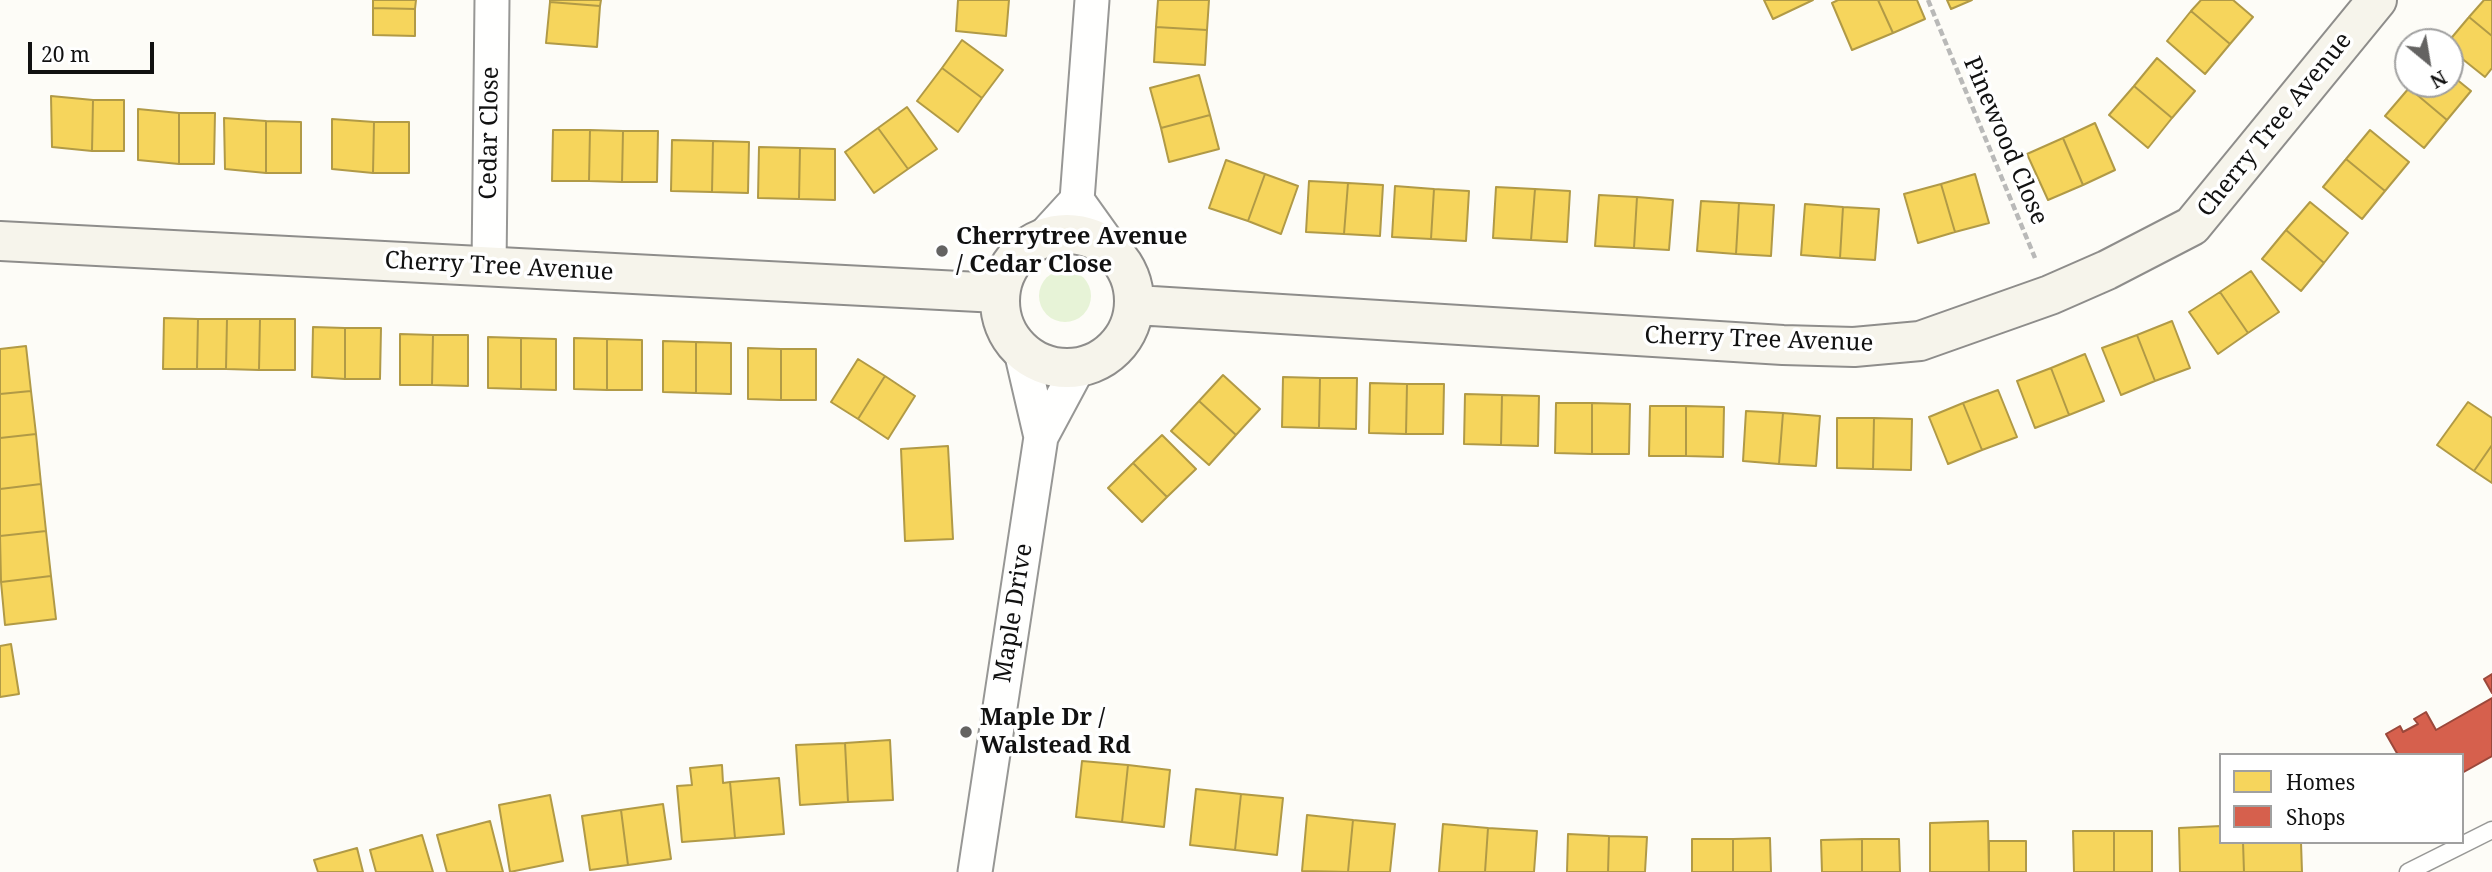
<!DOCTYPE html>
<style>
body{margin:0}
#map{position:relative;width:2492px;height:872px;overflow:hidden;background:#fdfcf7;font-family:"Noto Serif",serif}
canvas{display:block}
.legend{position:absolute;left:2219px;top:753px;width:245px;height:91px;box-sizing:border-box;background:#fff;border:2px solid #a0a0a0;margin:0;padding:9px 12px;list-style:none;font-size:21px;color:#111}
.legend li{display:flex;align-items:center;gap:14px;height:35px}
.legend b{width:35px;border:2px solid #a0a0a0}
.north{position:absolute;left:2394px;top:28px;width:70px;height:70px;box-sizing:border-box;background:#fff;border:2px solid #a0a0a0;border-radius:50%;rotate:150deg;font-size:19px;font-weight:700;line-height:28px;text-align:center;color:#111}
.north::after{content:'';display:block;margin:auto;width:24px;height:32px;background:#646362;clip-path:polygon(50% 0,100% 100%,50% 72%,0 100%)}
.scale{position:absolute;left:28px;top:42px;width:126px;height:32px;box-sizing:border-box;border:4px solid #111;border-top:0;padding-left:9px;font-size:21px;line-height:24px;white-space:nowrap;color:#111;-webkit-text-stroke:5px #fff;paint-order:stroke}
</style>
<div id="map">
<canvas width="2492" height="872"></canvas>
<ul class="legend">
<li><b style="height:19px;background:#f6d55c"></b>Homes</li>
<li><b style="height:19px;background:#d6604d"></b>Shops</li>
</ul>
<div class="north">N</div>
<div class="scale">20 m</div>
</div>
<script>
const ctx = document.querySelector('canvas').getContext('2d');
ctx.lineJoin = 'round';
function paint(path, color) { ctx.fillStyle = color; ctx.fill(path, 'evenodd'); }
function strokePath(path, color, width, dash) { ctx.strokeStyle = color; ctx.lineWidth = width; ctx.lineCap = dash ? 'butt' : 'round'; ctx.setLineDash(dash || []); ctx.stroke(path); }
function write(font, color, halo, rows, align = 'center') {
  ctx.font = font + ' "Noto Serif",serif'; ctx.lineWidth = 7; ctx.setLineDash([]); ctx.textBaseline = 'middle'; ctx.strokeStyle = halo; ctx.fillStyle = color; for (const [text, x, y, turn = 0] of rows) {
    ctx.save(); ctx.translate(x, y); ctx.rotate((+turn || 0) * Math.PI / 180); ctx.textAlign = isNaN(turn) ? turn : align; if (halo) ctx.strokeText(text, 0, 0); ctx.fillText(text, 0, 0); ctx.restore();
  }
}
const green = new Path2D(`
 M1039 296a26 26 0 1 1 52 0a26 26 0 1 1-52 0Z`);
const homes = new Path2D(`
 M373,0H416L415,9L373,8Z
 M550,0H601L600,6L550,2Z
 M958,0H1009L1006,36L956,31Z
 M1158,0H1209L1207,30L1156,27Z
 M1764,0H1813L1773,19Z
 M1838,0H1878L1893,33L1852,50L1832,3Z
 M1878,0H1917L1925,19L1893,33Z
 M1947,0H1972L1951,9Z
 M2201,0H2233L2253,17L2230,44L2191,11Z
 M2484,0H2492V36L2469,17Z
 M550,2L600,6L597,47L546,43Z
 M373,8L415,9V36L373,35Z
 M2191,11L2230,44L2205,74L2167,41Z
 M2469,17L2492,36V68L2485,77L2450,49L2448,42Z
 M1156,27L1207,30L1205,65L1154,62Z
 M962,40L1003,70L982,98L942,68Z
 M2157,58L2195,91L2172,118L2134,86Z
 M942,68L982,98L958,132L917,101Z
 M2450,74L2471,91L2447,120L2409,88L2412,84H2450Z
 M1199,75L1210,115L1161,128L1150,88Z
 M2134,86L2172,118L2148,148L2109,115Z
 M2409,88L2447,120L2424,148L2385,116Z
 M51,96L93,100L92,151L52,147Z
 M93,100H124V151H92Z
 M907,107L937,149L908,169L878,128Z
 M138,109L179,113V164L138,160Z
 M179,113H215L214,164H179Z
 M1210,115L1219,149L1169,162L1161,128Z
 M224,118L266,121V173L225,169Z
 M332,119L374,122L373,173L332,169Z
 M266,121L301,122V173H266Z
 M374,122H409V173H373Z
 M2095,123L2115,170L2083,185L2063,138Z
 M878,128L908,169L874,193L845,152Z
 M553,130H590L589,181H552Z
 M590,130L623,131L622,182L589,181Z
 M2370,130L2409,162L2385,191L2346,159Z
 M623,131H658L657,182H622Z
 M2063,138L2083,185L2048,200L2027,154Z
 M672,140L713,141L712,192L671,191Z
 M713,141L749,142L748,193L712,192Z
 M759,147L800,148L799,199L758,198Z
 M800,148L835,149V200L799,199Z
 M2346,159L2385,191L2362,219L2323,187Z
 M1226,160L1265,174L1248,221L1209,208Z
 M1265,174L1298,186L1281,234L1248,221Z
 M1975,174L1989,223L1955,232L1941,184Z
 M1309,181L1348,183L1344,234L1306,232Z
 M1348,183L1383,185L1380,236L1344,234Z
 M1941,184L1955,232L1918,243L1904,194Z
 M1395,186L1434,189L1431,239L1392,237Z
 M1496,187L1535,189L1531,240L1493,238Z
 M1434,189L1469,191L1466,241L1431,239Z
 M1535,189L1570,191L1567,242L1531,240Z
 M1599,195L1637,197L1634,248L1595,246Z
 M1637,197L1673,200L1669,250L1634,248Z
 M1701,201L1739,203L1736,254L1697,251Z
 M2310,202L2348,233L2324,263L2286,230Z
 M1739,203L1774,205L1771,256L1736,254Z
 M1805,204L1843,207L1840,258L1801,255Z
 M1843,207L1879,209L1875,260L1840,258Z
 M2286,230L2324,263L2301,291L2262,259Z
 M2251,271L2279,312L2248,333L2220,292Z
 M2220,292L2248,333L2218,354L2189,312Z
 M164,318L198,319L197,369H163Z
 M198,319H227L226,369H197Z
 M227,319H260L259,370L226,369Z
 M260,319H295V370H259Z
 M2172,321L2190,368L2155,381L2137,335Z
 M313,327L345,328V379L312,377Z
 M345,328H381L380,379H345Z
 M400,334L433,335L432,385H400Z
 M433,335H468V386L432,385Z
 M2137,335L2155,381L2121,395L2102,348Z
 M488,337L521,338V389L488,388Z
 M521,338L556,339V390L521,389Z
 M574,338L607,339V390L574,389Z
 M607,339L642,340V390H607Z
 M663,341L696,342V393L663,392Z
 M696,342L731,343V394L696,393Z
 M26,346L31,391L0,394V349Z
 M748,348L781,349V400L748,399Z
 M781,349H816V400H781Z
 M2085,354L2104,401L2069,415L2051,368Z
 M858,359L885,376L858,419L831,402Z
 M2051,368L2069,415L2035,428L2017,381Z
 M1223,375L1260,409L1236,435L1199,401Z
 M885,376L915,396L888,439L858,419Z
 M1283,377L1320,378L1319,428L1282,427Z
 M1320,378H1357L1356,429L1319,428Z
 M1370,383L1407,384L1406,434L1369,433Z
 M1407,384H1444L1443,434H1406Z
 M1998,390L2017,437L1982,450L1963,403Z
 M31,391L36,434L0,438V394Z
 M1465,394L1502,395L1501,445L1464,444Z
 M1502,395L1539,396L1538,446L1501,445Z
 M1199,401L1236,435L1209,465L1171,431Z
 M2468,402L2492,418V445L2474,471L2437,445Z
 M1556,403H1592V454L1555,453Z
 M1592,403L1630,404L1629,454H1592Z
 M1963,403L1982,450L1948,464L1929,417Z
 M1650,406H1686V456H1649Z
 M1686,406L1724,407L1723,457L1686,456Z
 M1746,411L1783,413L1779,464L1743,461Z
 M1783,413L1820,416L1816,466L1779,464Z
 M1837,418H1874L1873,469L1837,468Z
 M1874,418L1912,419L1911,470L1873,469Z
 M36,434L41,484L0,489V438Z
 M1162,435L1196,469L1167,497L1133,463Z
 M2492,445V483L2474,471Z
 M948,446L953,539L905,541L901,449Z
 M1133,463L1167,497L1142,522L1108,488Z
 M41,484L46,531L0,536V489Z
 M46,531L51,576L1,582L0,536Z
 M51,576L56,619L5,625L1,582Z
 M11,644L19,694L0,697V646Z
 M890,740L893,800L848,802L845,743Z
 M845,743L848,802L800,805L796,745Z
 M1082,761L1128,765L1122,822L1076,817Z
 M722,765L723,783L730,782L735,838L682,842L677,786L692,785L690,768Z
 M1128,765L1170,770L1164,827L1122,822Z
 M779,778L784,834L735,838L730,782Z
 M1196,789L1241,794L1235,850L1190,845Z
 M1241,794L1283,798L1277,855L1235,850Z
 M550,795L563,861L510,872L499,805Z
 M663,804L671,859L628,865L621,810Z
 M621,810L628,865L590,870L582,816Z
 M1307,815L1353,820L1348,872L1302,871Z
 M1353,820L1395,824L1390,872H1348Z
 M490,821L503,872H447L437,835Z
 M1988,821L1989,872H1930V823Z
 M1443,824L1488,828L1485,872H1439Z
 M2221,826V842H2243L2244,872H2180L2179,828Z
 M1488,828L1537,831L1534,872H1485Z
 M2073,831H2114V872H2074Z
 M2114,831H2152V872H2114Z
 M1568,834L1609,836L1608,872H1567Z
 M422,835L433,872H376L370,850Z
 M1609,836L1647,837L1645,872H1608Z
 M1770,838L1771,872H1733V839Z
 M1692,839H1733V872H1692Z
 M1862,839V872H1822L1821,840Z
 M1862,839H1899L1900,872H1862Z
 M1989,841H2026V872H1989Z
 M2243,842H2301L2302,872H2244Z
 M357,848L363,872H318L314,860Z`);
const shops = new Path2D(`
 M2492,674V693L2484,679Z
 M2492,698V756L2462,773V755H2398L2386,734L2400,726L2403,732L2418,724L2414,719L2426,712L2436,730Z`);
const path = new Path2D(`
 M1928,0L2035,258`);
const lane = new Path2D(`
 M2408,872L2492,830`);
const street = new Path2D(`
 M1077,200L1112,249
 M1044,236L1077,200L1092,0
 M489,267L492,0
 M1021,351L1041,437
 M975,872L1041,437L1078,368`);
const secondary = new Path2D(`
 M1000 301a67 67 0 1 1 134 0a67 67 0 1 1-134 0Z
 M0,241L998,293
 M1136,305L1783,345L1854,347L1920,341L2050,295L2107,270L2192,226L2377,0`);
const markers = [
 [942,251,7,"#646362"],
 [966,732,7,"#646362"]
];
const streetNames = [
 ["Cherry Tree Avenue",2275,125,-51],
 ["Cedar Close",490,133,-89],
 ["Pinewood Close",2005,141,67],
 ["Cherry Tree Avenue",499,267,3],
 ["Cherry Tree Avenue",1759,340,2],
 ["Maple Drive",1014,613,-81]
];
const poiNames = [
 ["Cherrytree Avenue",956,237],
 ["/ Cedar Close",956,265],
 ["Maple Dr /",980,718],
 ["Walstead Rd",980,746]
];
paint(green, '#e7f3d7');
paint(homes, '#f6d55c');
strokePath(homes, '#b19a46', 2);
paint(shops, '#d6604d');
strokePath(shops, '#9b483b', 2);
strokePath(lane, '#979795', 19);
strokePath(street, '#979795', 37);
strokePath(secondary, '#8e8d8b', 42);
strokePath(path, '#b9b9b8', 4.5, [7, 3.5]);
strokePath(lane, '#fffffe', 16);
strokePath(street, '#fffffe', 33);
strokePath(secondary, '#f6f4eb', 38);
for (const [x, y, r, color] of markers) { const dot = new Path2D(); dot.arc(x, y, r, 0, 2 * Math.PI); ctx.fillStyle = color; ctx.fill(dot); strokePath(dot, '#fff', 2.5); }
write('24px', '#111', '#fff', streetNames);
write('bold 24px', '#111', '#fff', poiNames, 'left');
</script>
